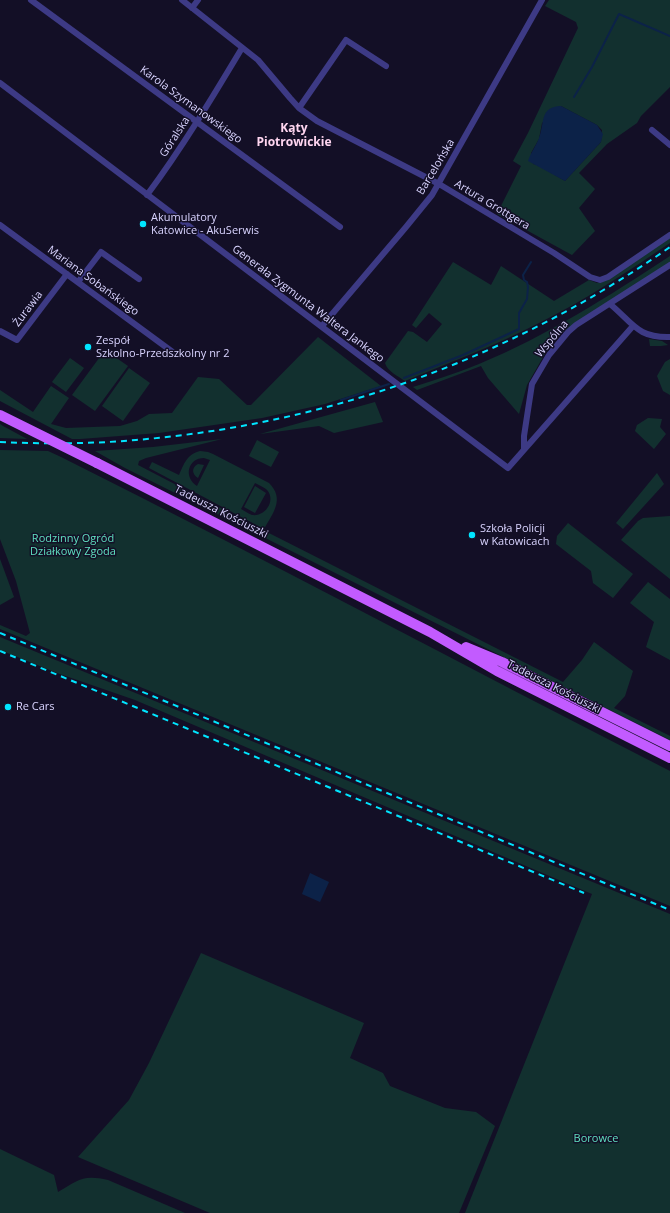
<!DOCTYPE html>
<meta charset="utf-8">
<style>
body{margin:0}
canvas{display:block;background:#130f26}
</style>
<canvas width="670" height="1213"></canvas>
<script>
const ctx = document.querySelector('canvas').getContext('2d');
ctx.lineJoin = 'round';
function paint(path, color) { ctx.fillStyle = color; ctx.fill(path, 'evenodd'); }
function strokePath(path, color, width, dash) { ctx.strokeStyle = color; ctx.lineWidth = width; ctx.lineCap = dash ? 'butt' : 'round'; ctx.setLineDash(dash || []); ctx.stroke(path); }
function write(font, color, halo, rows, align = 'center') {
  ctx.font = font + ' "Open Sans",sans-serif'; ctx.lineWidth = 3; ctx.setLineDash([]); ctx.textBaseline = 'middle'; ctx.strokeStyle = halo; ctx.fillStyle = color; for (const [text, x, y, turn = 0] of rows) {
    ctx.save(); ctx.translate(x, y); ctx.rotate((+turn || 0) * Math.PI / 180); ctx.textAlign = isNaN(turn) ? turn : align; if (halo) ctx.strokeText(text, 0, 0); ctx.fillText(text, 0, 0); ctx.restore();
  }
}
const green = new Path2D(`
 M549,0H670V87L641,116L637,123L607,144L579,173L595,189L579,208L595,231L572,255L497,214L521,166L513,161L528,133L578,28L576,22L545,6ZM561,106L597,125L602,130L601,142L565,181L538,165L533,164L531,153L539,139L542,123Z
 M670,238V243C627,272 584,301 537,324C494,346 449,363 405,381C398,376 388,372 385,363L408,331L413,332L427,342L442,324L429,313L416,328L412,325L453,262L491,285L501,266L554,301L589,280L597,283L604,280Z
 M670,256V263L554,338L527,385L519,414L488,378L481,366L417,390L413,387C435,380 457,373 479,364C547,336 609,296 670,256Z
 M318,337L381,386L325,404L262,418L159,433L80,439H72L0,401V390L33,412L51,386L69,398L51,424L66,428L120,426L137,421L149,414L172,413L198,377L219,379L247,405H251Z
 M649,339L662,341L668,345L661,346H650Z
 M105,350L128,366L95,411L72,395Z
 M70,358L84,368L66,392L52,382Z
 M670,359V395L663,391L657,376L665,362Z
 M129,368L150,383L123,421L102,406Z
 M375,402L383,422L334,433L319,426L260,434Z
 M648,418L662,419L660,427L666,434L654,449L635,431L637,425Z
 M0,424L3,426L27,439L0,438Z
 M222,439L146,458L139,461L138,465L259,528L563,682L582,660L594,642L633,671L625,696L614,708L670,736V740L125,468L95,451L153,447Z
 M257,440L279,452L271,467L249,456Z
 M0,450L48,451L61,457C265,559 466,667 670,771V906L0,629V625L26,636L30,633L16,581L0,539Z
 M200,451L208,452L213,454L269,483C285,499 273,513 264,529L149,468L152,462L179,475C184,464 187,454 200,451ZM204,458L210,460L197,486C183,477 188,458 204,458ZM255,483C259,485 263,487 266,489C277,499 266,517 252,515C249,514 245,511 241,509Z
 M198,464L204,465L198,478C192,474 191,468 198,464Z
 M657,473L664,484L623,529L616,523Z
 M255,486L266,493L255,513L244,507Z
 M670,516V579L621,540L638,521L643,518Z
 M568,523L633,574L613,598L593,583L591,571L556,544L557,536Z
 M0,559L14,597L0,605Z
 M648,582L670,599V660L646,647L654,622L630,603Z
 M0,637L670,914V1213H465L592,894L135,700L57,673L0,650Z
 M201,953L364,1023L350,1058L383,1073L390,1086L445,1108L476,1112L495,1126L459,1213H210L78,1157L129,1100L149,1063Z
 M0,1149L54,1175L58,1192C78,1180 83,1174 108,1180L185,1213H0Z`);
const water = new Path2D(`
 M561,106L597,125L603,134L601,142L565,181L528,161C531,152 536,146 539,138C545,123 539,107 561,106Z
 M310,873L329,882L320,902L302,894Z`);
const stream = new Path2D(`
 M574,97L592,67L619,14L670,36
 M404,378L463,355L519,329V313L527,299L528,287L527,282L524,280L523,275L531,262
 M341,400L389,384`);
const minor = new Path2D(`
 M31,0L340,227
 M182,0L258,60L290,98L299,108L317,121L439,184L554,253L590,277L600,280L608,277L670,235
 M192,8L198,0
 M0,83L508,468L633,326
 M299,108L346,40L386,66
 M652,130L670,145
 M147,195C182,148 212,98 242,48
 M0,225L174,353
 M78,282L101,252L139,279
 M610,304C633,323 637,338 670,337
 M322,326L406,227L432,195L542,0
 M0,331L17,340L67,274
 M524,449V436L532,384L549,355L568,332L576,325L670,265`);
const primary = new Path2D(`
 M97,463L430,632L497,671L670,758
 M466,647L502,662L670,746`);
const rail = new Path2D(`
 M0,442C45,444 91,444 136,440C329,424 511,358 670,247
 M0,633L670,910
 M0,651L584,893`);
const primaryBridge = new Path2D(`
 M0,415L97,463`);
const markers = [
 [143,224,4,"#00e5ff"],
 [88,347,4,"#00e5ff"],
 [472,535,4,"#00e5ff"],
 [8,707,4,"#00e5ff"]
];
const streetNames = [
 ["Karola Szymanowskiego",191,105,36],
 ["Góralska",175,137,-57],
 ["Barcelońska",436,167,-59],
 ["Artura Grottgera",492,205,31],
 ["Mariana Sobańskiego",93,281,36],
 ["Generała Zygmunta Waltera Jankego",308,304,37],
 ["Żurawia",28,309,-53],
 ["Wspólna",552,339,-50],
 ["Tadeusza Kościuszki",221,512,27],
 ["Tadeusza Kościuszki",554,687,27]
];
const poiNames = [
 ["Akumulatory",151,218],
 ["Katowice - AkuSerwis",151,231],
 ["Zespół",96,341],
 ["Szkolno-Przedszkolny nr 2",96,354],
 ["Szkoła Policji",480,529],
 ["w Katowicach",480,542],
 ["Re Cars",16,707]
];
const parkNames = [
 ["Rodzinny Ogród",73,539],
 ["Działkowy Zgoda",73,552],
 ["Borowce",596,1139]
];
const neighbourhoodNames = [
 ["Kąty",294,129],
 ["Piotrowickie",294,143]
];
paint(green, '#12302f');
paint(water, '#0c2248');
strokePath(stream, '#0c2248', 2);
strokePath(minor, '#3d3a85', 6);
strokePath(primary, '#c25bff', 10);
strokePath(rail, '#00e5ff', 2, [6, 5]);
strokePath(primaryBridge, '#c25bff', 10);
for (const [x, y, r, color] of markers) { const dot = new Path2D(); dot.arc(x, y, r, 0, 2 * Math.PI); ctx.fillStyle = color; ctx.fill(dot); strokePath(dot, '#130f26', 1.5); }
write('11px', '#d9d4ff', '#130f26', streetNames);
write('11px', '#d9d4ff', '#130f26', poiNames, 'left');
write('11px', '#5fe0c0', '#130f26', parkNames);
write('bold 12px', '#ffd6f0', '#130f26', neighbourhoodNames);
</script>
